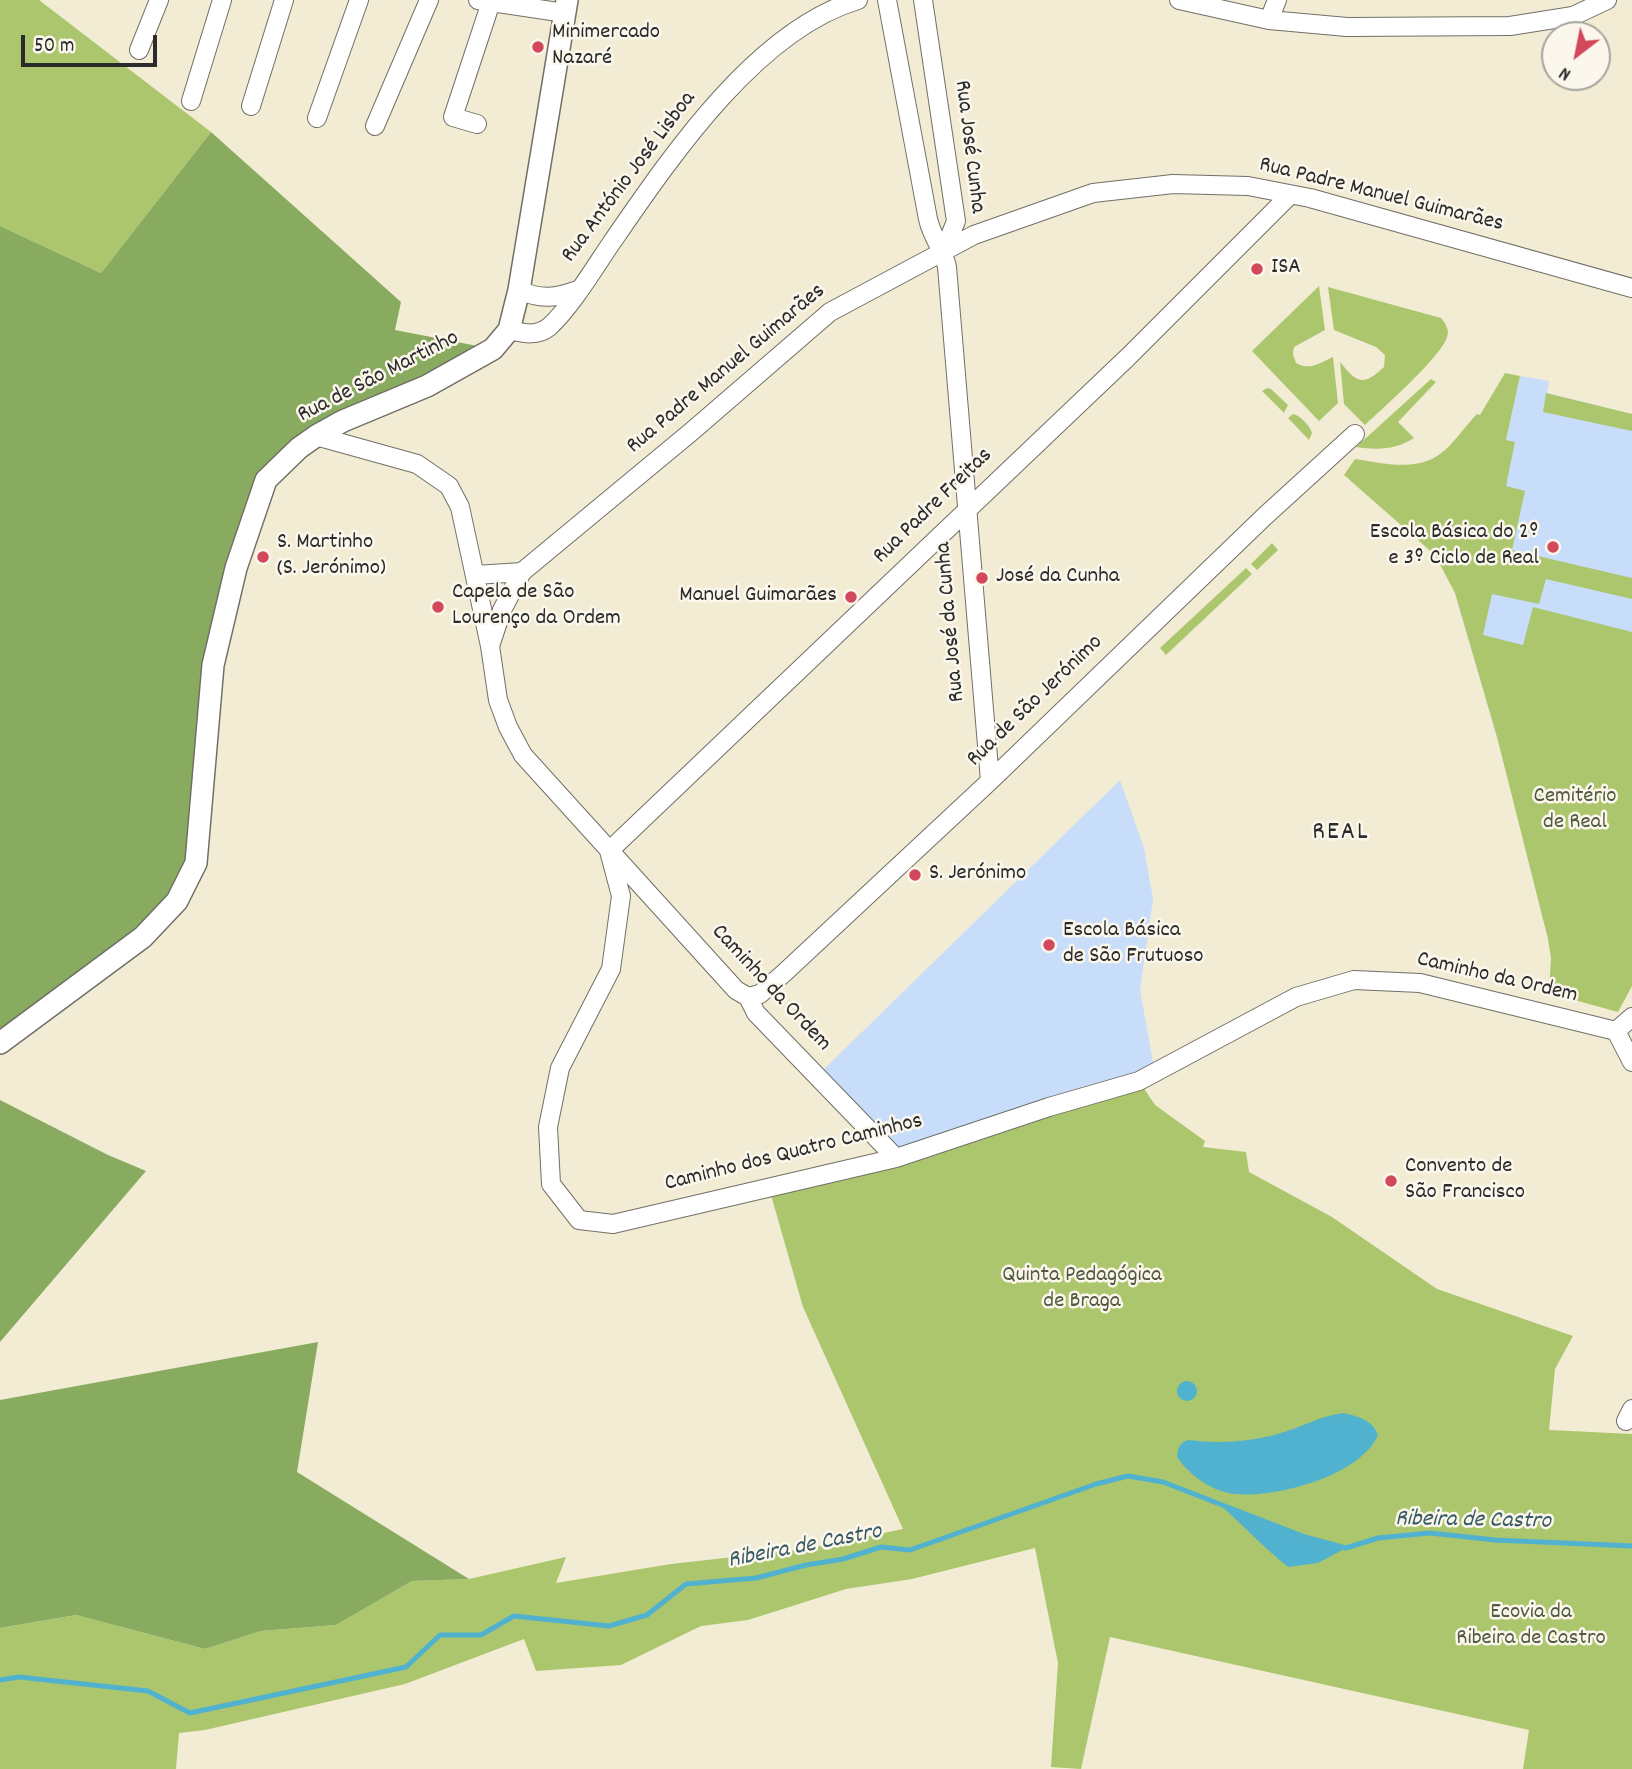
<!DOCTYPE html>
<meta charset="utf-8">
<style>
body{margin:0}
#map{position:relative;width:1632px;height:1769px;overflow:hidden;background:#f2ecd5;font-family:Dekko,sans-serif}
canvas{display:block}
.north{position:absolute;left:1541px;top:21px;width:70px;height:70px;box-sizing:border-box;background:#fbf7ec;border:2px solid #a8a59f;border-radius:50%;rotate:212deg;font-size:19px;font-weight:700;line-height:28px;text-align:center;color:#2b2b2b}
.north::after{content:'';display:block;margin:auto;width:24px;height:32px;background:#d1495b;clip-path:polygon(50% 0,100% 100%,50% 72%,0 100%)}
.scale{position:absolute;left:21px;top:35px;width:136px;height:32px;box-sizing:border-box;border:4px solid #2b2b2b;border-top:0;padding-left:9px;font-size:21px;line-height:24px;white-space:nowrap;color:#2b2b2b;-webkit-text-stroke:5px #fbf7ec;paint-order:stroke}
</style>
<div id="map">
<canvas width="1632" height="1769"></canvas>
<div class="north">N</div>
<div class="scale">50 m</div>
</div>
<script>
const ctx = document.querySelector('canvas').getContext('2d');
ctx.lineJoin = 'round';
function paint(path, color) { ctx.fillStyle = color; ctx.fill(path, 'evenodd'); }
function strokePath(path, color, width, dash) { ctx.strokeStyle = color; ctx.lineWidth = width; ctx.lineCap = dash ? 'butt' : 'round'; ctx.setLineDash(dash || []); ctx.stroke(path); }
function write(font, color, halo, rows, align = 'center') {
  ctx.font = font + ' Dekko,sans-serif'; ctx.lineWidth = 5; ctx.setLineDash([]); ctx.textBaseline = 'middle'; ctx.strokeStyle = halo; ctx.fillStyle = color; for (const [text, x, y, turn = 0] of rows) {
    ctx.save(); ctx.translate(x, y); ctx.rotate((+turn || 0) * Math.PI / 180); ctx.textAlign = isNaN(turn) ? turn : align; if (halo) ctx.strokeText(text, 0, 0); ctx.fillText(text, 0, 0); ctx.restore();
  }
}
const built = new Path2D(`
 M1520,376L1549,381L1547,393L1632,414V766L1497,737L1455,593L1493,500Z
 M1120,780L1144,848L1153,899L1140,990L1155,1073L896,1158L817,1076Z`);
const green = new Path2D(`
 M0,0H39L211,132L101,273L0,226Z
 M1319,286L1325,330L1294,347L1293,354L1296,363C1309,371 1320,363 1333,357L1338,403L1319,421L1252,351Z
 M1328,287L1441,318C1445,323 1450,330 1447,337C1442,356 1382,409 1365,425L1344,404L1340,362C1357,383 1363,387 1384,367L1385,355L1376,347L1334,330Z
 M1505,373L1520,376L1506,440L1515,442L1506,486L1525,491L1512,550L1632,578V599L1546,579L1539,604L1492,594L1483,635L1523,645L1533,607L1632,632V986L1618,1012L1549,993L1551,958L1548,939L1497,737L1455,593L1435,555L1344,475L1355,459C1381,463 1416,472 1440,454C1454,444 1465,426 1477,414L1480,415Z
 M1431,379L1436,382L1398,422L1414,438C1395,450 1378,450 1356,447Z
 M1267,388L1271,389L1288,405L1284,413L1262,391Z
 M1546,393L1632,414V431L1543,412Z
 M1293,414C1301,416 1310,426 1312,433L1309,440L1288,418Z
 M1272,543L1278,550L1257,570L1251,564Z
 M1246,568L1252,574L1166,655L1160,648Z
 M1139,1081L1155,1105L1205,1141L1203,1147L1246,1152L1249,1172L1332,1217L1437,1289L1573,1336L1555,1369L1549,1430L1632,1434V1769H1523L1529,1730L1110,1637L1081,1769L1051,1767L1058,1663L1035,1548L912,1579L846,1589L748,1620L701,1626L621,1665L536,1671L524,1639L405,1684L205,1730L179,1733L176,1769H0V1628L76,1615L205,1649L261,1631L336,1625L412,1581L469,1579L566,1557L556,1583L671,1564L806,1549L903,1529L803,1307L769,1188Z`);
const forest = new Path2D(`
 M211,132L401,302L395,330L493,349L343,421L266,480L236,568L201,816L177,901L0,1043V226L101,273Z
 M0,1100L108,1155L146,1171L0,1342Z
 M318,1342L297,1472L469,1579L412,1581L336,1625L261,1631L205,1649L76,1615L0,1628V1400Z`);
const water = new Path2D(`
 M1177 1391a10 10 0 1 1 20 0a10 10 0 1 1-20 0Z
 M1343,1413C1357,1416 1373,1420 1378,1435C1360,1476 1277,1498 1235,1494C1213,1492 1189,1475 1177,1457C1178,1448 1179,1443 1188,1440C1220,1444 1250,1442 1281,1433C1302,1427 1320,1416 1343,1413Z
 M1218,1503L1305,1537L1346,1548L1318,1563L1288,1567C1263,1547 1242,1524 1218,1503Z`);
const stream = new Path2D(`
 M0,1680L19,1677L148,1691L190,1713L406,1667L440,1635H481L514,1616L609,1626L647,1615L686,1584L756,1578L806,1565L843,1559L881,1547L910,1550L1096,1484L1128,1476L1163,1482L1305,1537L1346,1548L1378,1538L1430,1533L1495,1540L1632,1546`);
const minor = new Path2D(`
 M478,0L565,13
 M887,0L928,219C932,237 943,249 947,267L990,781
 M923,0L956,221L944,251
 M1179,0L1269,20L1347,27L1510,26L1573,16L1607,0
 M1269,20L1277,0
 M139,50L159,0
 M191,101L222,0
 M251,106L284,0
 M317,118L359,0
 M477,124L453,117L491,2
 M375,126L429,0
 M519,290C541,300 556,298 578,290
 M509,330C523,333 536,337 549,327C571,307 595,267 612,242C670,158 756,30 858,0
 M316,436L417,464L449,486L460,507L490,646L498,700L508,727L523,755L736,990L748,997L756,1013L896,1158
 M475,575L522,572L691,432L830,312L974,235L1093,193L1173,184L1248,186L1310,198L1632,288
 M490,646L502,610L522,572
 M609,851L621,896L611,969L560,1068L548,1127L551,1184L579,1220L613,1224L896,1158L1049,1107L1139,1081L1296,997L1354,980L1420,983L1616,1031
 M609,851L1128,357L1289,196
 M748,997L760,994L783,974L990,781L1265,516L1355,434
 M1616,1031L1632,1062
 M1616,1031L1632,1017
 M1626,1421L1632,1409`);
const tertiary = new Path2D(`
 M0,1043L143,937L177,901L196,863L213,665L236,568L266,480L299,448L316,436L343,421L427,386L493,349L509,330L519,290L567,0`);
const markers = [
 [538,47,7,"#d1495b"],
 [1257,269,7,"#d1495b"],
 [1553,547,7,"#d1495b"],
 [263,557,7,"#d1495b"],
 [982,578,7,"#d1495b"],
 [851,597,7,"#d1495b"],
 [438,607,7,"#d1495b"],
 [915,875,7,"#d1495b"],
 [1049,945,7,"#d1495b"],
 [1391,1181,7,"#d1495b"]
];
const poiNames = [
 ["Minimercado",552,34],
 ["Nazaré",552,60],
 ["ISA",1271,269],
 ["Escola Básica do 2º",1539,534,"right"],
 ["e 3º Ciclo de Real",1539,560,"right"],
 ["S. Martinho",277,544],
 ["(S. Jerónimo)",277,570],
 ["José da Cunha",996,578],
 ["Capela de São",452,594],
 ["Lourenço da Ordem",452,620],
 ["Manuel Guimarães",837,597,"right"],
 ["S. Jerónimo",929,875],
 ["Escola Básica",1063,932],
 ["de São Frutuoso",1063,958],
 ["Convento de",1405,1168],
 ["São Francisco",1405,1194]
];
const streetNames = [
 ["Rua José Cunha",968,147,83],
 ["Rua António José Lisboa",630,178,-53],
 ["Rua Padre Manuel Guimarães",1381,196,14],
 ["Rua Padre Manuel Guimarães",727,370,-40],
 ["Rua de São Martinho",379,378,-27],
 ["Rua Padre Freitas",934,507,-44],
 ["Rua José da Cunha",952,622,-95],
 ["Rua de São Jerónimo",1036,702,-44],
 ["Caminho da Ordem",1497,979,13],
 ["Caminho da Ordem",770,989,47],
 ["Caminho dos Quatro Caminhos",794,1154,-14]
];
const parkNames = [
 ["Cemitério",1575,798],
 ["de Real",1575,824],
 ["Quinta Pedagógica",1082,1277],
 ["de Braga",1082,1303],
 ["Ecovia da",1531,1614],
 ["Ribeira de Castro",1531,1640]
];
const waterNames = [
 ["Ribeira de Castro",1473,1522,1],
 ["Ribeira de Castro",805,1548,-11]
];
const quarterNames = [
 ["REAL",1341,834]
];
paint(built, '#c7ddf9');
paint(green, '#acc66d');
paint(forest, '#89ab60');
paint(water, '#51b2cf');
strokePath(stream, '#51b2cf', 5);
strokePath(minor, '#716f66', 20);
strokePath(tertiary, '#716f66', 24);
strokePath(minor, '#fff', 18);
strokePath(tertiary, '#fff', 21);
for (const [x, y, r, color] of markers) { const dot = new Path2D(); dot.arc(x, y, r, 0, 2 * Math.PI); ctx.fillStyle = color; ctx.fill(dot); strokePath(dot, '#fbf7ec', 2.5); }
write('23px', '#2b2b2b', '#fbf7ec', poiNames, 'left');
write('23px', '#2b2b2b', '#fbf7ec', streetNames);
write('23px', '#525a3f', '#fbf7ec', parkNames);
write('italic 24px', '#385a64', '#fbf7ec', waterNames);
ctx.letterSpacing = '2px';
write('26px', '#2b2b2b', '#fbf7ec', quarterNames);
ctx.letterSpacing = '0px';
</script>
